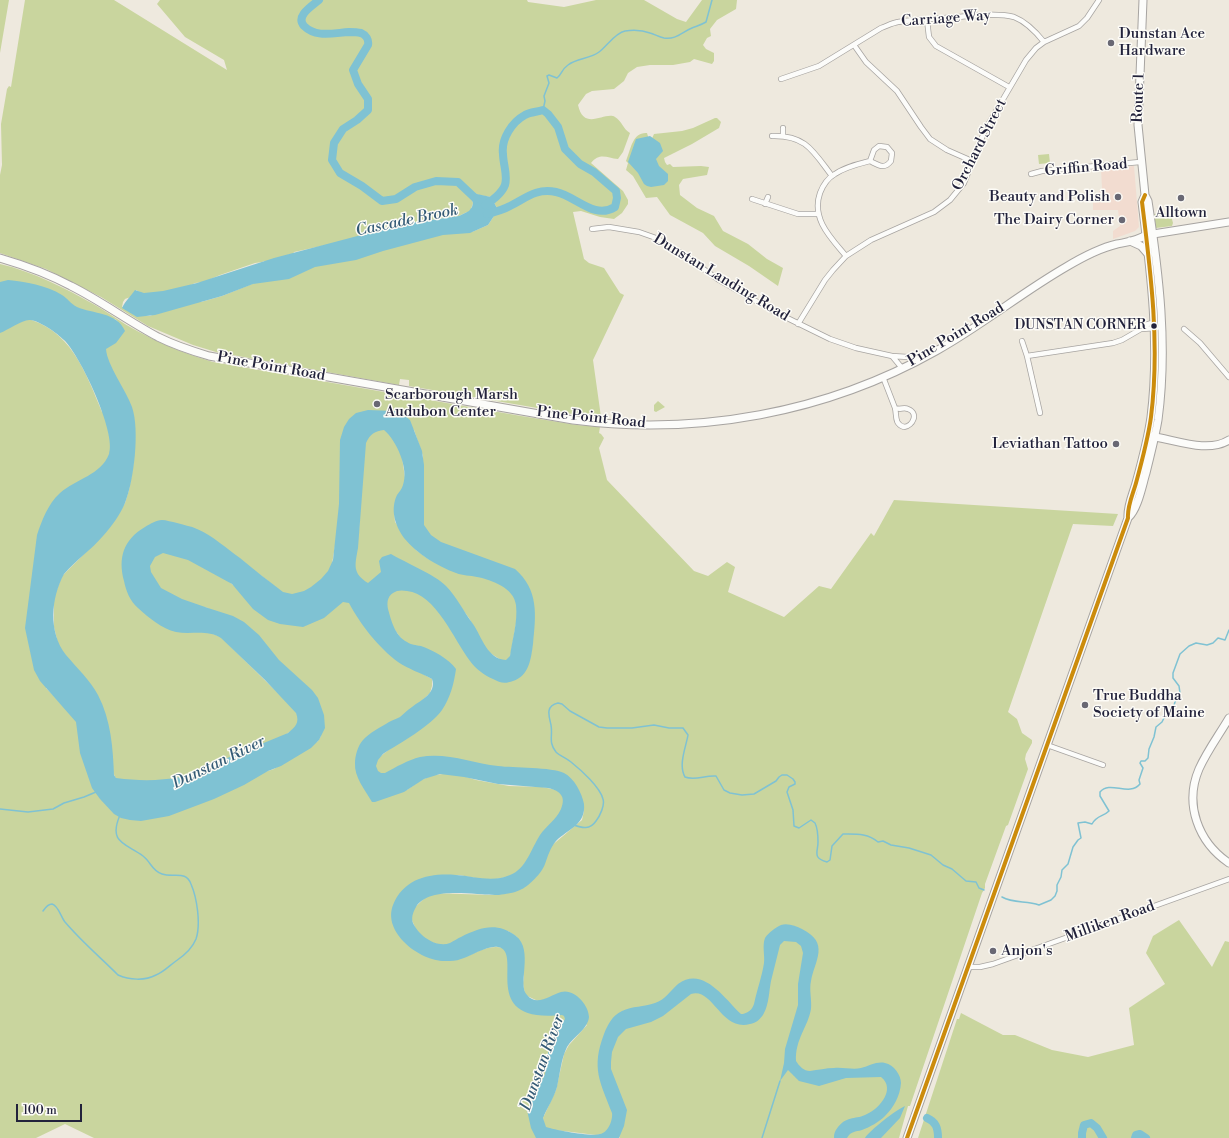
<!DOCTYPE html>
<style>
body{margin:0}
#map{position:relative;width:1229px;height:1138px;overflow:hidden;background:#eee9de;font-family:"Libre Bodoni",serif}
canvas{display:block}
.scale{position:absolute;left:16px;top:1104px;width:66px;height:18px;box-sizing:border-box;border:2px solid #22223b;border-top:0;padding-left:5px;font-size:12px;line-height:14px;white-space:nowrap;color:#22223b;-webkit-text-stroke:3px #fdfcf7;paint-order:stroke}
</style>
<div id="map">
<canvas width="1229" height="1138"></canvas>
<div class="scale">100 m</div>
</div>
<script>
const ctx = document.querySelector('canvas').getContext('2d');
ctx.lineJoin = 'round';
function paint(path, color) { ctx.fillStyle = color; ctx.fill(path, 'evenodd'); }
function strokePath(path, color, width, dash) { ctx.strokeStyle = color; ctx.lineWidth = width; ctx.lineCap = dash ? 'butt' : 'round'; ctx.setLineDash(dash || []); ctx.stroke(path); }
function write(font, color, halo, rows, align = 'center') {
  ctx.font = font + ' "Libre Bodoni",serif'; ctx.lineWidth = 3; ctx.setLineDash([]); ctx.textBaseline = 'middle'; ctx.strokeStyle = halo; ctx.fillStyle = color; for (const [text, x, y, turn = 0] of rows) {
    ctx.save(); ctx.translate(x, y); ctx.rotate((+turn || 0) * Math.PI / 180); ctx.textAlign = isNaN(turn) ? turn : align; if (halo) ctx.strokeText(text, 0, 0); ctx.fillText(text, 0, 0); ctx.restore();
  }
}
const built = new Path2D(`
 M1134,166L1139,227L1135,231L1113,239V231L1120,226L1118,210H1093V194H1097L1102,188L1101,169Z`);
const green = new Path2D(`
 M0,0H9L0,53Z
 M25,0H114L227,70L224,60L185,37L157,4L160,0H527L528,2L564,7L596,0H644L677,19L686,22L702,0H737L736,9L717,20L710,29L711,36L707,38L703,45L706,49L714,53V61L712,64L694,59L690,62L673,65H650L637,67L628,73L624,81L614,89L592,91L586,94L578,105C584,132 605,111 615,117C622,121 623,129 630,133L623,152L618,159C607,158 600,152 591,163L623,191L628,200V204L622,213L614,219L600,217L581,211L573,212L584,259L589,263L604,268L620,293L624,295L593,360L601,417L578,415L409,386V380L400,379L399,385L216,352L193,345L148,326L101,297L46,269L0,253V175L2,165L1,124L7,89L9,86L11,87ZM468,190L479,195L491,197L497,208L496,213L488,225L472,232L456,229L375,251L364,256L319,264L288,277L257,282L222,296L201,302H193L167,308L150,316H136L122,307L123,302L125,299C131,297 133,297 136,290L145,295L159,294L187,287L195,283L204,282L220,275L255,263L262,262L264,261L266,262C275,261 283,255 293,254L294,252L340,242L409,223L459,216L467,212L471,214L473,212L471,209L473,203Z
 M715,118H717L721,122L719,128L692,144L664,158L665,162L667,165L670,164L673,167L701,166L709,167L707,175L683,179L679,185L680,195L697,208L714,216L723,231L748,244L767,259L783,268L778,286L749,266L715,246L703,233L670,215L657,197L646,198L633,176L626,170L628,163L626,161L627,158C631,148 633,132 647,133L650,143L654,134L682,131L693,128Z
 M1049,154L1050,163L1039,164L1038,155Z
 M1170,212L1173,223L1172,226L1156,228L1154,214Z
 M0,264C34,272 65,288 95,305C112,315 128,327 145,335C167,347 190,355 213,362L521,416L577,425L600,427L599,433L601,434L604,438L599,448L607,480L694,571L708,576L727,562L735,567L728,592L784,617L819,586L831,589L871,533L874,536L894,500L1118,514L1113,526L1073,524L1008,712L1017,719L1022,733L1032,740V743L1026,754L1025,759L1028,769L1008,825L1006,826L985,884V888L982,893L910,1106H908L899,1138H619L620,1137L603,1134L596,1135L547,1129L544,1126L543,1118L556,1090L564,1054L569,1045L587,1025L553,998L538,1001L525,995L523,983L524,977L517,937L508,931L446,947L428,941L417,932L409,913L430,893L493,895L582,820L584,811L559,774H386L376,775V760L444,705L447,700L448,696L405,644L392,626L381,590H421L504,681L532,600L434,540L423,527V456L414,430L375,411L339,522L331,570L311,590L289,598L263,577L222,548L124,555L208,632L221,637L295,710L299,719L298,726L281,738L189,776L151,783L116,779L59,648L54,627V597L62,576L102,536L116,518L125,503L129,490L133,467L135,444L103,352L118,324V322L115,319H111L0,283Z
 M23,318C70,327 86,373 102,412H104L112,442L108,464L56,501L46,688L68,711L80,720L96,790L268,771L274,769L318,741L321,736L208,608L163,600L148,567L155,552L177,554L216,571L249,598L345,597L403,663L432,679V686L430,693L357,762L407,790L421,780L434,775L443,774H457L476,780L509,786L542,787L557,790L565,798L563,809L526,862L519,871L512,876L491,880L490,879L486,880L459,875L427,878L401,935L468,956C480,950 495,943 508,950L510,996L567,1014L563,1026L539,1138H94L65,1124L36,1138H0V332Z
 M658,401L665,407L656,412L654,411V405Z
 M387,429L401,450L406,485L394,511L395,522L416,550L428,559L462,572L503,583L517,599V618L510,658L504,662L487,651L469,618L453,597L368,584L359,579L355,573V560L359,529L362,478L366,432Z
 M1179,920L1212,967L1225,941L1229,942V1138H918L957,1019H959L961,1013L1003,1035H1015L1052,1050L1088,1057L1134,1045L1129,1008L1165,984L1146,953L1153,936Z`);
const water = new Path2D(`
 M650,136L660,143L663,151L656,159L659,166L668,174V181L664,185L651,187L647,186L644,184L638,173L628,162L636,139Z
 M468,190L477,194L491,197L497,208L496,213L488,225L470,233L443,235L383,251L356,260L315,267L289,279L253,284L222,296L155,315L137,317L122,308C126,300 130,297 135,290L144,293L163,291L197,283L274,258L384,229L410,223L459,216L469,211L472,207L473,203Z
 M8,280C26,282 46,285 62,295C67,298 71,304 77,307C93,314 117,312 125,331L116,343L106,349C107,365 126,390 132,407C140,430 134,481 125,503C120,515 112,526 103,536C91,550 76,560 64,574C51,598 48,632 66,655C77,668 90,680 98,695C111,720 113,748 114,775L116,778C139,781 159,781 181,777L288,733C295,727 300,723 296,713L265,680L221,638C207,629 191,635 176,632C162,629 148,617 138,608C130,601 126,591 124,581C118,558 123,540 145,527C150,524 156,520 162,520C166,520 172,522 177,523C183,525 191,526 197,529C213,536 226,548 240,558C254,570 269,581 283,592L292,594L304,591L311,587L321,579L328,571L333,560L339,504L340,440L344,427L349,419L356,413L368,410L395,411L403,414L410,420L422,451L424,465V525L431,535L441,542L515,569C539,590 536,615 533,644C531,659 529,676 513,681C505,684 500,683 493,679C484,675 476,669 470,661C454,640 436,594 407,591C402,590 397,590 393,593C387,597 387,603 388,609C391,620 395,636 407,642C411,645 416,645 421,646C433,650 449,659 456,669C454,684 450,698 442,710C431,726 400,743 383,754L378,760L376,766L378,771L381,773H385C396,767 408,760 420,757C446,752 472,763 498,766C513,768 552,767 564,773C574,778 582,793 584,804C586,825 568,829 556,841C550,848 548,856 545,864C542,873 528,887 520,890C514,893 505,894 499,895C477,896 430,885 416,907C413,912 411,918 413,923C419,936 436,948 450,943C454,941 458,938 461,937C481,927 497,922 516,936C534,950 517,985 527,995C537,1007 550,995 561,992C574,988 589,1005 589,1017C588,1029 573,1037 567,1047C561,1059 560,1074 557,1087C554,1098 547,1108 543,1118L546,1127C556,1130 591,1137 600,1134C608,1133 613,1120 612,1113C600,1082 591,1068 604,1034C608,1024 612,1016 622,1011C632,1006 644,1007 655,1003C665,1000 670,991 678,984C703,965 725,999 741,1014H743C749,1012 752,1010 754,1004C757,990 762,976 764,963C765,955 762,946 765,938C768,933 776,927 781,925C788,923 796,926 802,929C830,943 815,960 811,981C809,990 812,1000 811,1009C808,1027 795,1039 796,1061C799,1066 804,1071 810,1071C818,1070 826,1068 834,1068C843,1067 853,1070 861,1068C869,1066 877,1061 885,1063C894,1065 901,1075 901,1083C900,1096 894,1107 885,1116C879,1122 870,1127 862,1130C855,1132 851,1131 847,1138H834C834,1133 835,1131 838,1127C848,1115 856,1120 867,1114C880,1108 896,1089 881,1077L846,1078L819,1086L799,1081L788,1070L780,1081L784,1063L785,1049L798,1005V984L803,953L801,946L796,942L784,941L780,945C777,957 774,969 771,981C769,991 769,1004 764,1013C761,1019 756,1023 750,1024C721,1032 713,987 691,994L663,1016L651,1022L626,1029L618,1037L612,1052L611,1062V1069L627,1110L624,1126L619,1138H536L531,1128L527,1110L545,1074L548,1053L557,1031L565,1019L564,1016L562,1015C476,1024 525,952 498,947C488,945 471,956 461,959C456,961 451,961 446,961C421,962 382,933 393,905C404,878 430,873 456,875C474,876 492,883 510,875C526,869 531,849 540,835C546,826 556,820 561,809C566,797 561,791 548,788L498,784L464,777L440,774L424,779L404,792L375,802H372C365,790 354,777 355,763C355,756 358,745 363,740C369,733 381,727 389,722C392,720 397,719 400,717C404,714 407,710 412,707C421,700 437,693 432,679C421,673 408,669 398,662C379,648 360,624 349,603L343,602L324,618L303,627L280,624L268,620L253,609L232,584L188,560L163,553L155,557L150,566L151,572L161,588L182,599L208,608L233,616L244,622L259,635L279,660L312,690L318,698L324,715L325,728L319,740L311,748L281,766L268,771L244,785L214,799L169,816L141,821L130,820L121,818L114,814L100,799L92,788L80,753L76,722L40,681L34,670L25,628L37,535C42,520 48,504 60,493C76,479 101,475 109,454C117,433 80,355 64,340C57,333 40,321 30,320C23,319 8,330 0,333V282ZM384,430C397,441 409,469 403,485C402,489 399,492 397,495C390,510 395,525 404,538C417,554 437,566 456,573C463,576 470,575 477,577C492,580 514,588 516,605C518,622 512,640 510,656L506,660C487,659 482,637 473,624C464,612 456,596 446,586C434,574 406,563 391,554L382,557L379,561L381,572L368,583C352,573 355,565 358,548L366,443C370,434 375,431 384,430Z
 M905,1106L900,1118L881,1138H865C870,1130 896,1110 905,1106Z`);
const stream = new Path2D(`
 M543,110L545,101L544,96L549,83L547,76L549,75L557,78C562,74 561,70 568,65C577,58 590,59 599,52C607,46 615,33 625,31C632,30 642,30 650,33C654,34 659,37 664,38C676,40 682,32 692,28C697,26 701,25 706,22L712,0
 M0,809L28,812L53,809L64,803L84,797L96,792
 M574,825C582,828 590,830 596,821C600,816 605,805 603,799C600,787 581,770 571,762C566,758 560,756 556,752C548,742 553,736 551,725C549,716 545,706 558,703L562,704L570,711L599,727L607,728H632L654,725L669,728H683L688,735C686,747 678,765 685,777C695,781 705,775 716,776L724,790L730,793L742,795L754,794L776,781L779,777L782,775H787L793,779L795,782V784L789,787L787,792L793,810L794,826L799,828L811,820L815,823C818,829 818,835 818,842C818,852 812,858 827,862L830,860L832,846L843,834C856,834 868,833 878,842L883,841L891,845L909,848L931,855L943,865L952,869L966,881L976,882L979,888L984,890
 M1002,897C1014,904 1027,900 1039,905L1051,900L1055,896L1057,891V885L1061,877L1062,870L1068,864L1073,847L1078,840L1081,838L1078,823L1085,822L1092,824C1097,815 1103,817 1109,811L1100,796V792C1110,780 1129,797 1140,784L1139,780L1143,768L1140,763L1141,761H1145L1148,758L1149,749L1154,737L1156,727L1162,722L1164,718L1171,715L1175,702L1180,693L1179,686L1173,678V673L1180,654L1189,646L1196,643L1207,645L1213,643L1218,638L1225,640L1229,630
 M43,911C45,908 48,904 52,904C58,905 61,917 65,922C81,941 100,957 118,975C129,980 145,981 156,975C164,972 170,965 176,961C185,955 192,949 196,939C201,924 197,898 191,884C186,870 174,878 162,874C152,871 151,862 143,856C125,843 108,843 120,815
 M762,1138L780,1081`);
const river = new Path2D(`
 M319,0C312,6 295,16 304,26C316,38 333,33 349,32C353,32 357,32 361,33C366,35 369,40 368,45L353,70L358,84L368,99V110L357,120L343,129L334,143L332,160L340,173L362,186L382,201L396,199L415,187L436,181L458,182L476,199
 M485,205C492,201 502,193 505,185C508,175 503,164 503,154C501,139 512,122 525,115C530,112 537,112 543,110L548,114L558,127L565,149L580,164L594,172L616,191L617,198L615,207C594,220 576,196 556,192C536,188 526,198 510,206C503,210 495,212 487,214
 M927,1118C936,1122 938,1128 938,1138
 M1082,1138V1133L1084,1125L1091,1123L1097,1128L1103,1138
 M1135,1138L1136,1135L1140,1134L1146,1138`);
const street = new Path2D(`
 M927,20L929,37L936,46L1009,87
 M854,45L866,62L897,91L921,127L930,139L947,150L972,161
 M781,79L819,66L881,28C887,26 892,23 898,22C913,19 929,19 944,18C964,17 995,12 1014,17C1027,22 1036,32 1044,42
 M772,136C806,135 813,151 832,176
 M783,136V128
 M879,146L887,147L892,153L891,161C884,170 878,165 870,161L874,150Z
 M1031,174L1042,171L1140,162
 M752,199L798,214H818
 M765,204L768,197
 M592,229L609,227L639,232L656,238L675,249L719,280L775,312L830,339L856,348L892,356L902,368
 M846,256C831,238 811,219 820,193C823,185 828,178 835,174C845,167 858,164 870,161
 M798,324L825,280L833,270L846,256L871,240L934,212L950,200L964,183L985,130L1026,60L1036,48L1044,42L1079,26L1087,18L1099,0
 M1141,329L1157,328
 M1184,329L1200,343L1229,377
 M1022,341L1027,356L1040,413
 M892,356L908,357L919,360
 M1027,356L1113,343L1122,340L1141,329C1144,324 1149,323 1155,323
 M883,377L895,408
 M895,408C900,410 904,407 908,409C919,413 913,426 904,427C894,424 897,416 895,408Z
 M1047,745L1103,765
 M967,967H980L993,964L1229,879`);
const secondary = new Path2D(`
 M1147,235L1229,222
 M1130,241L1141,246L1148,254
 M0,258C24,265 49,274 71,286C101,301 128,321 158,337C174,345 192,351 209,356L573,420C698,436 826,413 936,351C981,326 1021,293 1066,267C1081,258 1100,248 1117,244C1127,242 1137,241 1146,235
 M1149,436C1174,439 1207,454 1229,440
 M1229,718C1219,735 1207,751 1199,769C1184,804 1198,842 1229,863`);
const primary = new Path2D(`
 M1128,518C1138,509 1142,486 1146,473C1150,456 1155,438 1158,420C1168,346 1159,274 1148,201L1145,195L1138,125L1143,0
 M907,1138L1128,518C1127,506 1133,494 1136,483C1142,461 1148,439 1151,417C1160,345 1151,274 1142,202L1145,195`);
const bus1 = new Path2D(`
 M907,1138L1128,518C1127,506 1133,494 1136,483C1142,461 1148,439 1151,417C1160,345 1151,274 1142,202L1145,195`);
const markers = [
 [1111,43,4,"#696874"],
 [1118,197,4,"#696874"],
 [1181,198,4,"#696874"],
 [1122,220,4,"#696874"],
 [1154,326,3.5,"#22223b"],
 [377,404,4,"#696874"],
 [1116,444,4,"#696874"],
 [1085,705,4,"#696874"],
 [993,951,4,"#696874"]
];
const busNames = [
 ["DUNSTAN CORNER",1146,326]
];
const streetNames = [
 ["Carriage Way",946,19,-4],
 ["Route 1",1139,98,-88],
 ["Orchard Street",980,145,-63],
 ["Griffin Road",1086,168,-5],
 ["Dunstan Landing Road",721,278,31],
 ["Pine Point Road",956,335,-31],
 ["Pine Point Road",271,367,10],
 ["Pine Point Road",591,418,6],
 ["Milliken Road",1110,922,-20]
];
const poiNames = [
 ["Dunstan Ace",1119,34],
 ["Hardware",1119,51],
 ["Beauty and Polish",1110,197,"right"],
 ["Alltown",1181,213,"center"],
 ["The Dairy Corner",1114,220,"right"],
 ["Scarborough Marsh",385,395],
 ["Audubon Center",385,412],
 ["Leviathan Tattoo",1108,444,"right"],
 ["True Buddha",1093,696],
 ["Society of Maine",1093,713],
 ["Anjon's",1001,951]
];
const waterNames = [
 ["Cascade Brook",407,221,-12],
 ["Dunstan River",219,763,-26],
 ["Dunstan River",543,1063,-70]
];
paint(built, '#f2dcd0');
paint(green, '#c9d59e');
paint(water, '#7fc2d3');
strokePath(stream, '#7fc2d3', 1.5);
strokePath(river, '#7fc2d3', 8);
strokePath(street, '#a7a4a1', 6);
strokePath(secondary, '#a7a4a1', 9);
strokePath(primary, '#a7a4a1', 9);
strokePath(street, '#fcfcfa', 4.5);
strokePath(secondary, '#fcfcfa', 7);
strokePath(primary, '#fcfcfa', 7);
strokePath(bus1, '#cc8c0c', 4);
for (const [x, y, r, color] of markers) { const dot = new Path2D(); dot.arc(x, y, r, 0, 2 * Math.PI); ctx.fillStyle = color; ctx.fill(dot); strokePath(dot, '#fdfcf7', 1.5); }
write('14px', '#22223b', '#fdfcf7', busNames, 'right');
write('15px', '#22223b', '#fdfcf7', streetNames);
write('15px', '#22223b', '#fdfcf7', poiNames, 'left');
write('italic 16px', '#345b76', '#fdfcf7', waterNames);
</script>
